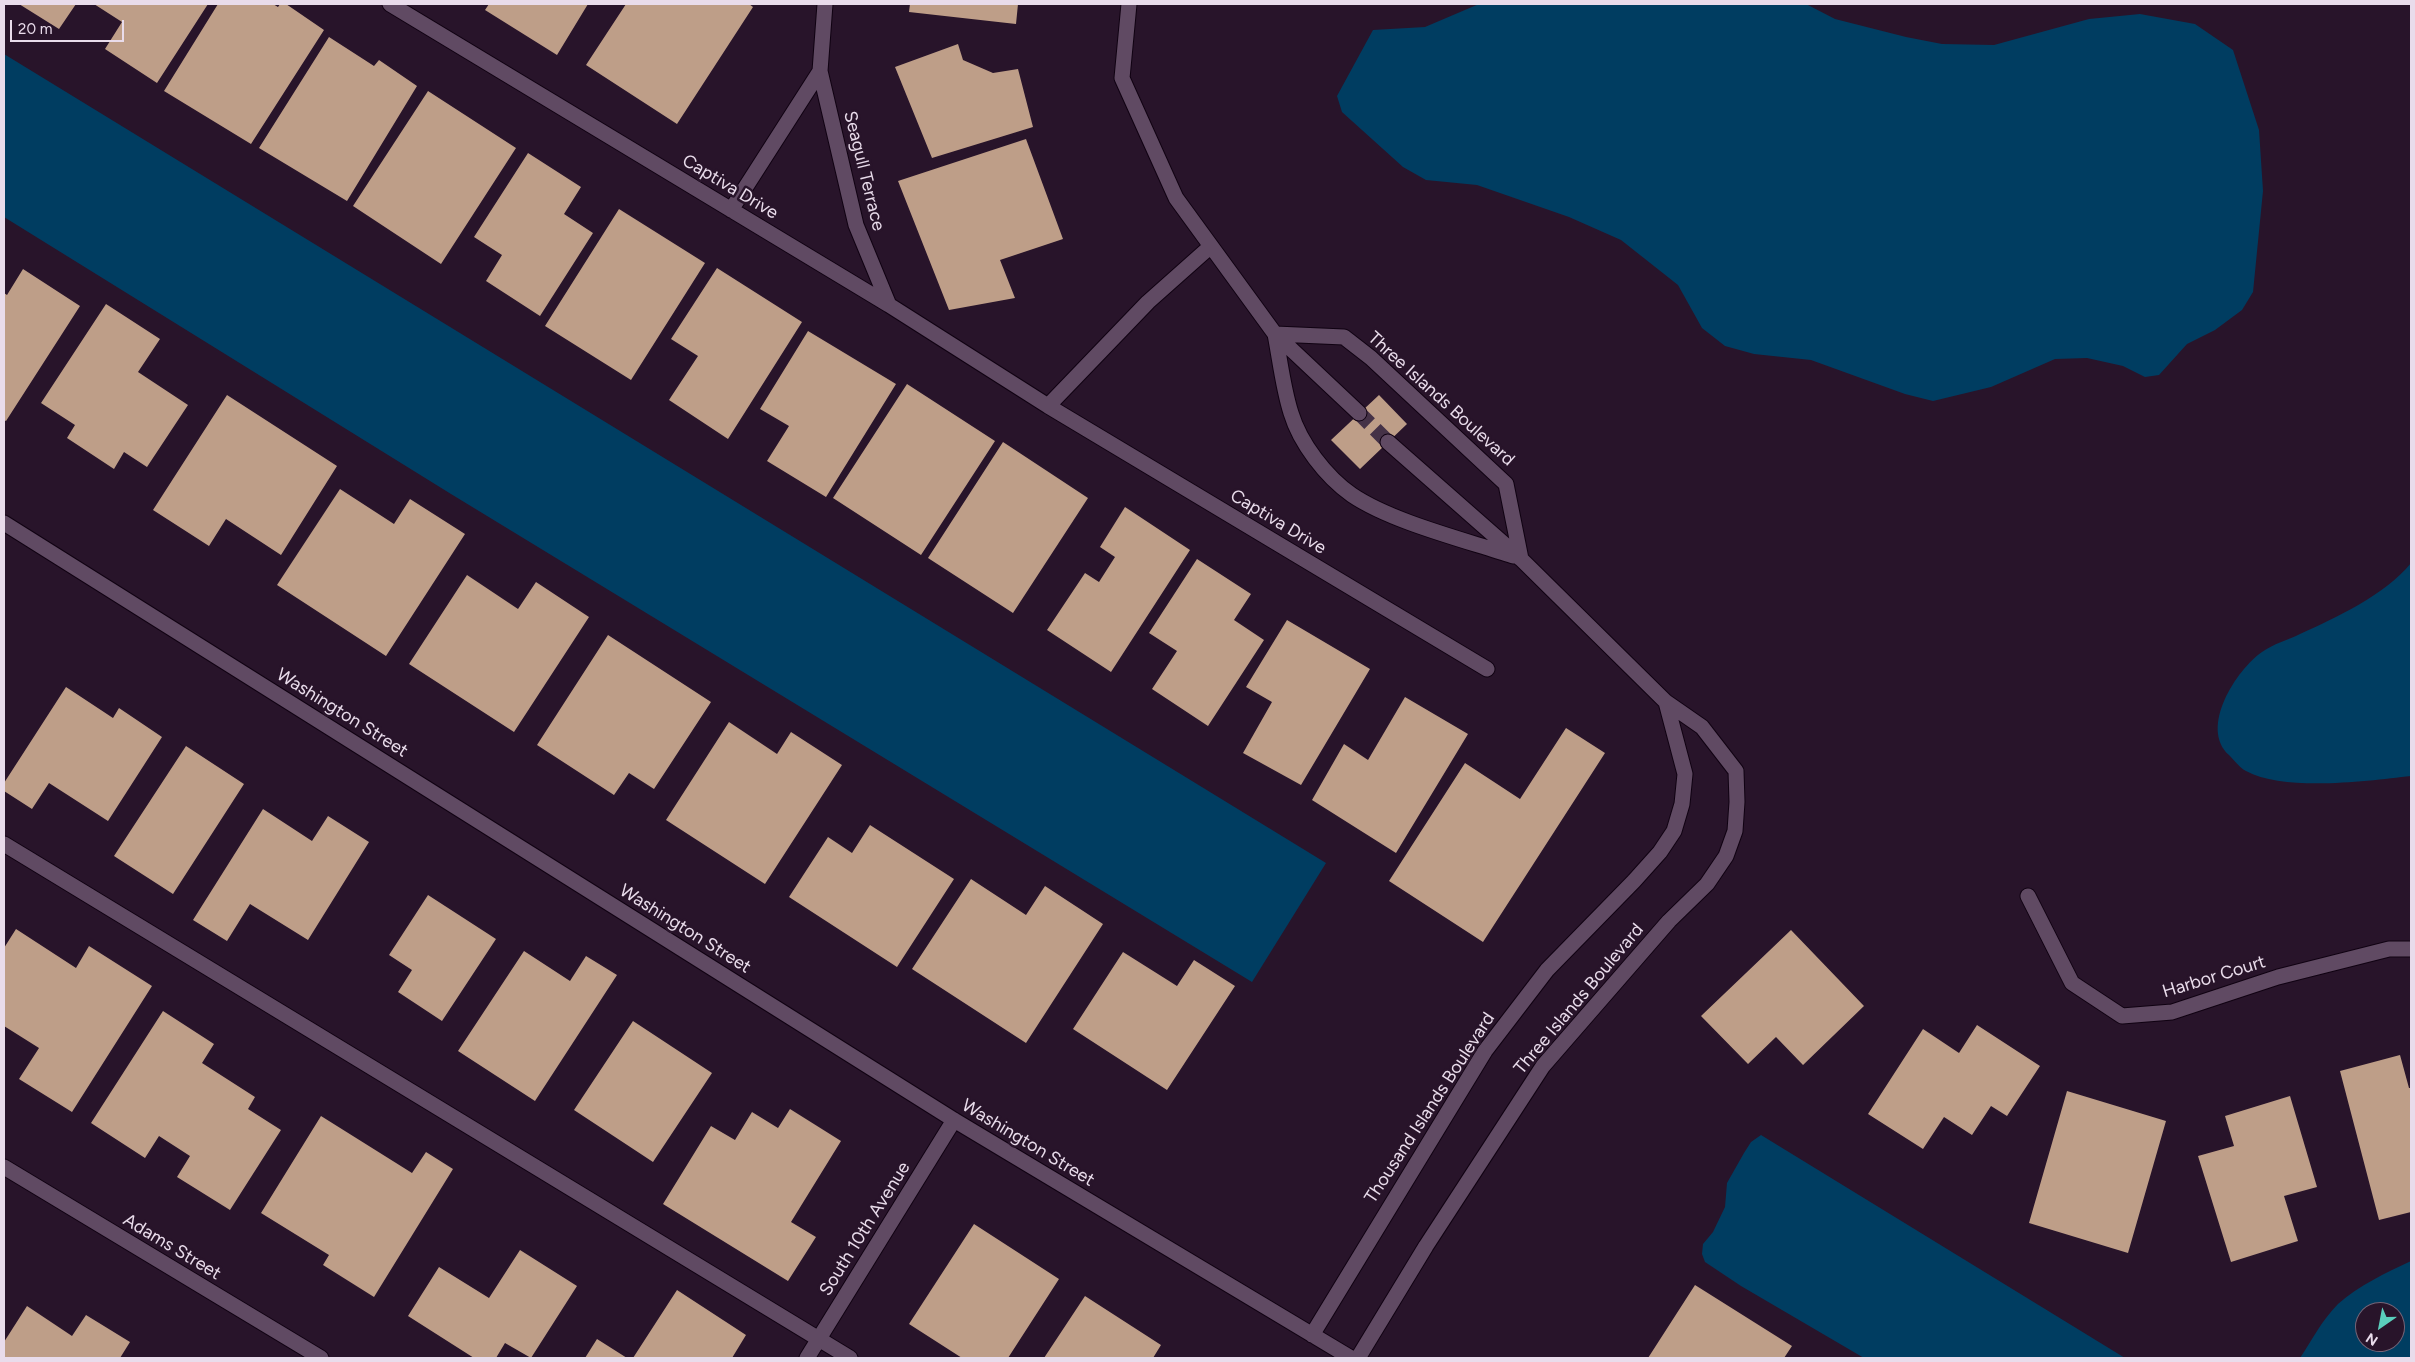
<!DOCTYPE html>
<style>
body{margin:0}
#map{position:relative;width:2415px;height:1362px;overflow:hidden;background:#28142a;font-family:Figtree,sans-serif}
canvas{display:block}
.frame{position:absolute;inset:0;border:5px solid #e9dceb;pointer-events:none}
.north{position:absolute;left:2355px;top:1302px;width:50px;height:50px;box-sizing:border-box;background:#28142a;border:1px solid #756477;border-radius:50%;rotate:213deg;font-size:14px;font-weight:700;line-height:20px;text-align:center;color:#e9dceb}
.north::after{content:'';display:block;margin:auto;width:18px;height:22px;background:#5acebc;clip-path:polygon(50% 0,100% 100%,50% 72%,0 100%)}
.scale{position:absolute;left:10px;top:20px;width:114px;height:22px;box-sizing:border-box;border:2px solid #e9dceb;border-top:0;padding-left:6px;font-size:15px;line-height:18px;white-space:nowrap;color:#e9dceb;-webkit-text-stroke:4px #28142a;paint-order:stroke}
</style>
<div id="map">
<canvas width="2415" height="1362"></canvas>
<div class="frame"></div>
<div class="north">N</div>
<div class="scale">20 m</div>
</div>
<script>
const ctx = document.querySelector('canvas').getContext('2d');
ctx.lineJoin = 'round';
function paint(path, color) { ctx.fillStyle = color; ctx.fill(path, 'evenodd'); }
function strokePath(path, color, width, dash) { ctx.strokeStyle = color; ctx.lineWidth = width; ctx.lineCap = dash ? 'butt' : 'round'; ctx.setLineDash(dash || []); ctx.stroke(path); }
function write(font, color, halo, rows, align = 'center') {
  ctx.font = font + ' Figtree,sans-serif'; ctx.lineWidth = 5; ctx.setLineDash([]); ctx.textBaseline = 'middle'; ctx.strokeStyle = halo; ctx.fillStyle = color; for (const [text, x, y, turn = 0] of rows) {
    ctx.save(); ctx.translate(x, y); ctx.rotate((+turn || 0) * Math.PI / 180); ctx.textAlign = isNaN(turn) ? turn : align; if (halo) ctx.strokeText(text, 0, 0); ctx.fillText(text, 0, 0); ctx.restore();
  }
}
const water = new Path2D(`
 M1479,4H1806L1835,19L1906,37L1942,44L1994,45L2089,19L2140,14L2195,24L2233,50L2259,130L2263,191L2253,292L2242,310L2215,330L2187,344L2159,375L2145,377L2123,366L2087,358L2055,359L1991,387L1933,401L1905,394L1811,360L1754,354L1725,346L1702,328L1678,285L1621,240L1569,217L1477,185L1426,180L1403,167L1342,112L1337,96L1373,30L1425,27Z
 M4,54L1326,863L1252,982L451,494L4,217Z
 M2411,563V776C2367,781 2285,792 2246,771C2240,768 2234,760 2229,755C2199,728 2236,670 2262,652C2273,644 2288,640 2300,634C2337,617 2385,595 2411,563Z
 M1761,1135L2125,1358H1864L1741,1286L1705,1262L1702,1254L1703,1244L1713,1232L1725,1207L1727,1183L1744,1153L1751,1142Z
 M2411,1261V1358H2300C2312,1340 2322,1320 2338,1304C2359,1285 2386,1273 2411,1261ZM2365,1312H2395V1342H2365Z`);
const building = new Path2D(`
 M19,4H76L59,29Z
 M94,4H208L157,83L105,49L122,22Z
 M218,4H273L278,7L280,4H286L324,30L251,144L164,91Z
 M489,4H588L557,55L485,10Z
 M626,4H749L753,7L677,124L586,65Z
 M910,4H1018L1016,24L909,12Z
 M329,37L374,66L379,60L417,86L347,201L259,148Z
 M958,44L963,60L993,73L1018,69L1033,127L932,158L895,67Z
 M428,91L516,148L441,264L353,206Z
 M1026,139L1063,239L1000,260L1015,298L949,310L898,181Z
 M528,153L581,187L564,214L593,233L540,316L486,281L502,255L474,237Z
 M619,209L705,263L631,380L545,326Z
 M717,268L802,322L728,439L669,400L698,356L671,339Z
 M23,269L80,306L6,421L4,420V293L7,295Z
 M106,304L160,339L138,372L188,405L147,467L124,452L114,469L67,438L75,425L41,403Z
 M808,331L896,384L826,497L767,461L789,426L760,409Z
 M907,384L995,441L921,555L833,498Z
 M227,395L337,466L281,555L226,519L209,546L153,510Z
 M1379,395L1407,424L1360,469L1331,440Z
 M1003,442L1088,498L1013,613L928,558Z
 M340,489L394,524L410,499L465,534L386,656L277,585Z
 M1125,507L1190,550L1111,672L1047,630L1085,573L1099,582L1115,557L1100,547Z
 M1197,559L1251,594L1234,620L1264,640L1208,726L1152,689L1177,651L1149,633Z
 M467,575L518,609L536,582L589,617L514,732L409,664Z
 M1287,620L1370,669L1301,785L1243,753L1272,702L1246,687Z
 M608,635L711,702L654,789L629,773L614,795L537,745Z
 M66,687L113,718L119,708L162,737L108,821L49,783L32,809L4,791V783Z
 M1405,697L1468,734L1396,853L1312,800L1344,744L1368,760Z
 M729,722L777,754L791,732L842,765L765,884L666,820Z
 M1566,728L1605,753L1483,942L1389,881L1465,763L1520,799Z
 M186,746L244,784L173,894L114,856Z
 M263,809L312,841L328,816L369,842L308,940L250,904L227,941L193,920Z
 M870,825L954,879L897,967L789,897L828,837L852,853Z
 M971,879L1026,915L1045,886L1103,924L1026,1043L912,969Z
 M428,895L496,939L442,1021L398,992L412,970L389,955Z
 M16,929L76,968L89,946L152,986L72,1112L19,1079L39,1048L4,1026V948Z
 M1791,930L1864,1006L1803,1065L1776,1037L1748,1064L1701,1016Z
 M524,951L570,981L586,956L617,975L535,1101L458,1051Z
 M1123,952L1177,986L1194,960L1235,986L1167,1090L1073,1029Z
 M163,1011L214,1044L202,1063L255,1097L248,1109L281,1130L230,1210L177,1177L190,1156L159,1136L145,1158L91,1123Z
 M633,1021L712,1073L653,1162L574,1110Z
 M1977,1025L2040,1066L2007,1116L1991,1106L1972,1135L1944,1117L1923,1149L1868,1114L1923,1029L1959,1053Z
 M2400,1055L2409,1088H2411V1212L2379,1220L2340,1071Z
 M2067,1091L2166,1121L2128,1253L2029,1223Z
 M2290,1096L2317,1187L2284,1196L2298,1241L2231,1262L2198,1156L2234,1146L2225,1116Z
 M790,1109L841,1141L791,1222L816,1237L788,1281L663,1204L711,1126L735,1140L752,1112L778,1128Z
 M321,1116L412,1173L426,1152L453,1169L374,1297L323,1265L329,1255L261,1213Z
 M974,1224L1059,1279L1008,1358H962L909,1324Z
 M520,1250L577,1286L531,1358L505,1343L496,1358H474L408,1316L439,1267L489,1298Z
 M1695,1285L1792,1346L1784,1358H1648Z
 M677,1290L746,1335L732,1358H633Z
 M1085,1296L1161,1345L1153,1358H1044Z
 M27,1306L72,1336L86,1315L130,1342L120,1358H4V1342Z
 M597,1339L627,1358H585Z`);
const minorTunnel = new Path2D(`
 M1359,413L1388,442`);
const minor = new Path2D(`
 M390,4L889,305L1048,406L1487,669
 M825,4L820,71L856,225L889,305
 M1129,4L1122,78L1176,198L1275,334L1359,413
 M731,210L820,71
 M1275,334C1280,360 1283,388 1291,413C1300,443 1326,477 1352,495C1392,522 1465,540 1513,556
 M1275,334L1344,337L1371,358L1506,484L1521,559
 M1048,406L1148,302L1211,246
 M4,523L954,1120L1351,1358
 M4,844L850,1358
 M2028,896L2072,983L2122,1016L2172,1012L2278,977L2389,949H2411
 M4,1167L321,1358
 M1312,1335L1485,1051L1547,970L1634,881L1660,852L1674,831L1682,804L1685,774L1666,702
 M807,1358L954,1120
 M1358,1358L1426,1246L1543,1066L1669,921L1707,884L1726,856L1735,831L1737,802L1736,771L1702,727L1666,702L1521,559L1388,442`);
const streetNames = [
 ["Seagull Terrace",864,171,76],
 ["Captiva Drive",730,187,31],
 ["Three Islands Boulevard",1441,399,42],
 ["Captiva Drive",1278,522,31],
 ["Washington Street",342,713,32],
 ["Washington Street",685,929,32],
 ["Harbor Court",2214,977,-17],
 ["Three Islands Boulevard",1579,999,-50],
 ["Thousand Islands Boulevard",1430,1108,-57],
 ["Washington Street",1028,1143,31],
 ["South 10th Avenue",865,1229,-58],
 ["Adams Street",172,1247,31]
];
paint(water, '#003d61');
paint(building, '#be9e88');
strokePath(minorTunnel, '#453247', 15, [15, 8]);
strokePath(minor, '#100212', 17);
strokePath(minor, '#604a63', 15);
write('18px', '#e9dceb', '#28142a', streetNames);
</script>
